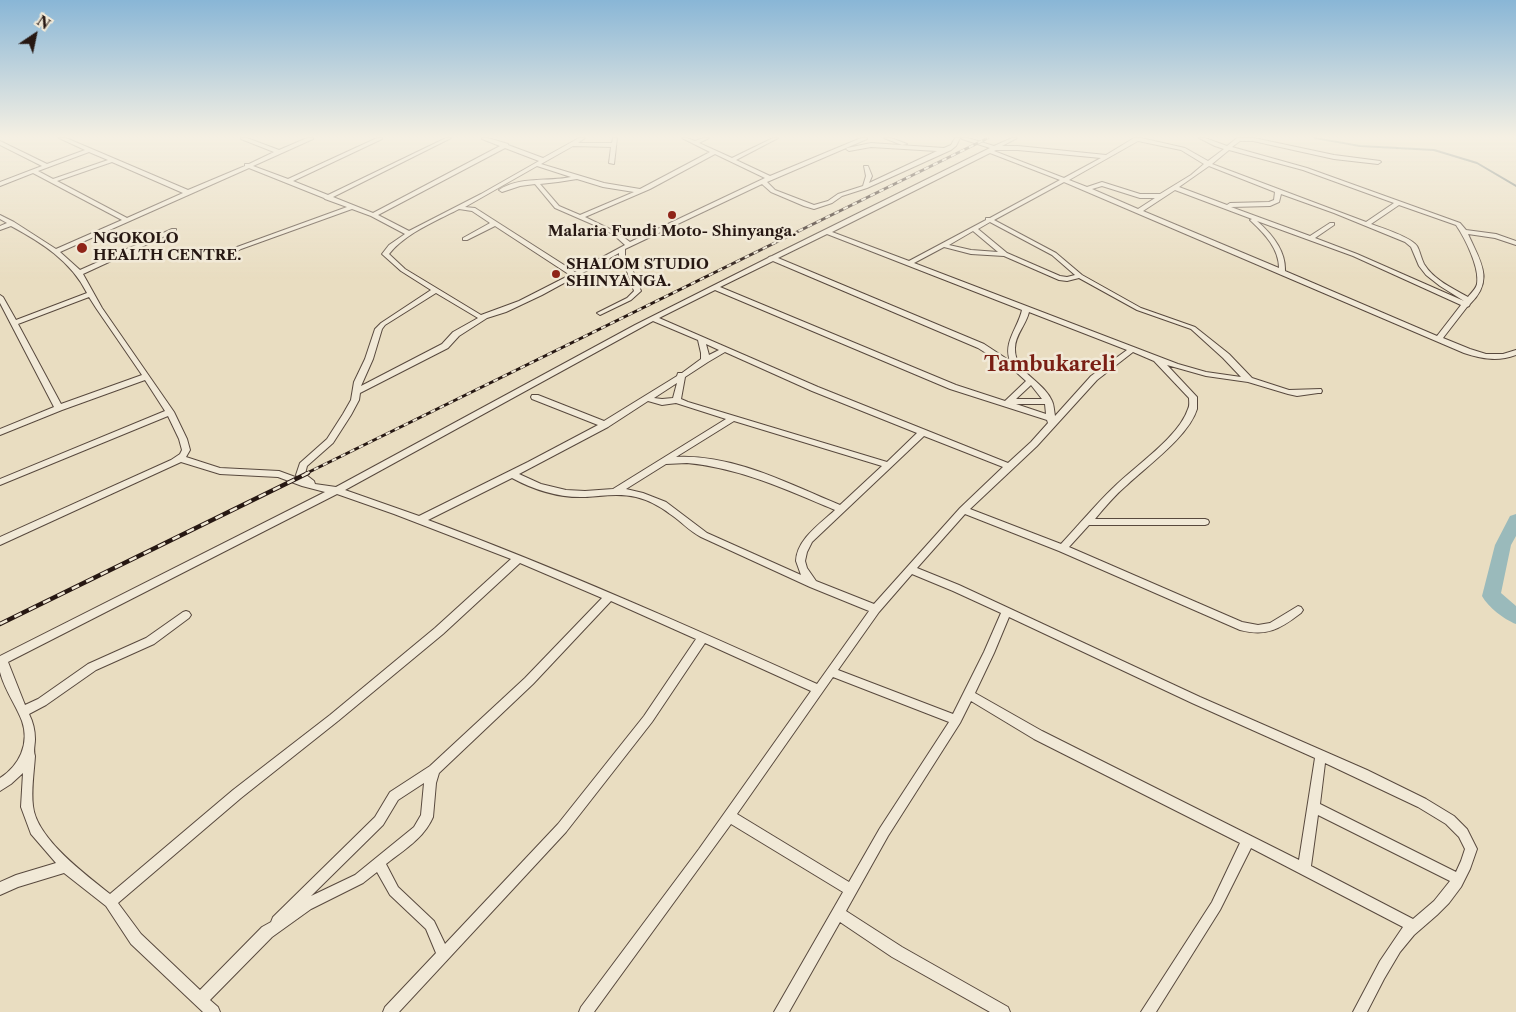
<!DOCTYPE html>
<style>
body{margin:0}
#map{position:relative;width:1516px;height:1012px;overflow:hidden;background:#e9ddc1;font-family:"Libre Caslon Text",serif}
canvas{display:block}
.north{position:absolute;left:10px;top:10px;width:50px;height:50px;-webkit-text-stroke:4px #f1e9d7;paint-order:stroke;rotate:34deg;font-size:14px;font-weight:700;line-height:20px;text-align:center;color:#271813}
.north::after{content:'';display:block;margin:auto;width:18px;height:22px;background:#271813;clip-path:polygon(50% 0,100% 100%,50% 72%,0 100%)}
</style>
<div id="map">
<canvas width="1516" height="1012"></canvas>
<div class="north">N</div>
</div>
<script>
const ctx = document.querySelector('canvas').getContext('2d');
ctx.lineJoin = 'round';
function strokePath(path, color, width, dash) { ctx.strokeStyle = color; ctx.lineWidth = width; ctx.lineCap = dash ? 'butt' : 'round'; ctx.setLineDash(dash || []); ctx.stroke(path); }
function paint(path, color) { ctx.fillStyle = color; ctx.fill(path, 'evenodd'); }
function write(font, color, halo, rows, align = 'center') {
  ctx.font = font + ' "Libre Caslon Text",serif'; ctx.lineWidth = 5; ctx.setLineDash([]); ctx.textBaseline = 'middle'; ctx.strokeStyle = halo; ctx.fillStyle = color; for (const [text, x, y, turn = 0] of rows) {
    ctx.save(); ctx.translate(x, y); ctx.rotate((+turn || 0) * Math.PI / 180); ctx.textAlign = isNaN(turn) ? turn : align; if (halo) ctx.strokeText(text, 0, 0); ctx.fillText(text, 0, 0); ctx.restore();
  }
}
const stream = new Path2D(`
 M1315,138L1360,146L1434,150L1477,163L1516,186`);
const river = new Path2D(`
 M1516,514V536L1511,545L1501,593L1516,606V624C1505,620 1488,607 1482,596L1495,545L1510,516Z`);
const street = new Path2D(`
 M59,138H66L188,190L245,166V164H249L274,152L241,139V138H247L279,150L307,138H313V139L253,166L288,179L377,138H382V139L293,181L328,195L446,138H451L333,197L373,213L500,146L482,139V138H488L508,144V145L543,158L579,138H585L578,143H612L613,138H617L614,164L609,163L611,147L573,146L541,164L604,183L640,189L710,152L682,138H687L695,141L703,138H709L699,143L732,158L773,138H778L736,160L770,176L861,138H867V139L767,182L775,190L814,205L828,201L838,194L863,186L866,176L864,166H868L872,176L869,183L937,151L871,147L849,151L846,149L847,148L871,143L944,148L951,145L955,138H960L956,146L951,150L867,188L842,196L832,203L814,209L804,206L771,192L762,184L625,249V259L631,266L641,291L631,300L602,314L600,315L597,313L627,298L634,291L625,266L619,259V253L542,295L506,312L487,318L459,336L448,348L360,393L359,400L351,415L333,443L307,466L305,474L314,481L315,484L336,487L635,325L768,258L769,257L772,256L990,148L962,139V138H968L994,146L1012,138H1017L1002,146H1018L1106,155L1134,138H1141L1185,148L1208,161L1224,149L1215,146L1199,138H1205L1227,146L1237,138H1254L1334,155L1380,161L1381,162L1378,164L1334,159L1253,141H1240L1232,147L1307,168L1460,223L1466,230L1496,234L1516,241V245L1495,238L1468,234C1480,261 1495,280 1470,304L1469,306L1467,307L1443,338L1470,349L1486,354H1503L1516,350V355C1498,362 1482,359 1464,353L1064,182L994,220L1056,253L1082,275L1141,308L1195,327L1229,354L1252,378L1289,390L1321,389L1322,391L1321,393H1318L1297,396L1288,394L1248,382L1206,376L1167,365L1197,397C1197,401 1197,405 1197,409C1189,436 1147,466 1127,485C1115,495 1105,507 1095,519H1205L1208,520L1209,522L1208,524L1205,525H1089L1069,547L1242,622L1258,625L1270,623L1298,606L1301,607L1303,610L1301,613C1280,629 1267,637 1240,630L1059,551L965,514L917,568L959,585L1200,697L1367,770L1426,799L1454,816L1467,829L1477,849L1470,869L1461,887L1449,903L1437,915L1414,935L1400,952L1384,979L1367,1012H1353L1380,961L1403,927L1251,848L1220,910L1156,1012H1141L1212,902L1240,843L1034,739L971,701L960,723L888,836L846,911L902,947L1008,1007L1010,1012H990L892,957L840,922L789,1012H774L843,892L731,824L594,1012H579L581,1007L699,849L811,691L705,643L652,722L566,832L399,1012H383L385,1007L436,953L426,929L390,895L377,872L363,883L311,909L272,937L210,1000L218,1007L220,1012H203L131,944L106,906L64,873L18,887L0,895V882L16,875L56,863L31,834L21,807L23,773L11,784L0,791V778C19,766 30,744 22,721C16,705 4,689 0,672C0,667 0,661 0,656L325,492L302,486L278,477L220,474L181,462L0,545V537L171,460L180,454L182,450L179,439L168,416L0,485V479L165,411L145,380L62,410L0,435V429L54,407L0,303V295L3,297L16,320L87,293C71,261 41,242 11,226L0,230V226L7,223L0,219V215L14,222L56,249L122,220L33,173L0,186V182L42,166L0,145V141L47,164L85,150ZM1138,141L1181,150L1204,164L1191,175L1160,194H1140L1102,182L1087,187L1069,180ZM505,148L539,161L481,194L409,231L378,215ZM996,150H1018L1101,158L1064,178L994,151ZM1229,150L1303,170L1394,203L1366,222L1212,164ZM89,152L108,160L53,179L38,171ZM990,153L1060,180L990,218H986V220L909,261L832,232ZM715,154L765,178L630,242L618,233L585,217L650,189ZM112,162L183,193L127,218L57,181ZM537,166L571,177C548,182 519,176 499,190L502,192L520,186L535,184L555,208L601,228L614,235L625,245L575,272L475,208L465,207ZM1209,166L1275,192L1274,200L1269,202L1230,203L1227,205L1179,187ZM249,168L324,198L325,199L347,207L237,247L221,256V258H225L241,249L352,209L371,216L405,234L389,245L382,254L401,271L431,290L381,323L375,329L365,359L354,382L351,400L343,414L327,439L300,463L296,475L298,478L279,471L220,468L186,457L190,450L187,439L174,412L102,308L83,274L176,231V229H172L80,270L60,252ZM577,179L603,187L634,192L580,215L559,206L540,184L558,182ZM1102,186L1140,198H1155L1138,209L1092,189ZM1175,190L1252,219L1250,220L1251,221C1265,234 1279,249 1279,268L1143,211ZM1281,194L1334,213L1405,242L1411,247L1419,266L1426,275L1440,286L1464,301L1357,254L1315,238L1334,225V223H1330L1310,236L1231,207L1270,206L1279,202ZM1399,205L1456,225C1465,238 1480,268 1477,284C1476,289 1470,294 1468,297C1452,288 1434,280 1424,264C1421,258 1420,251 1417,246C1411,237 1382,228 1371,224ZM459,209L472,211L490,223L463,238V240H467L495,226L570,275L519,301L481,315L405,269L389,254C406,233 434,222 459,209ZM1257,221L1353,256L1461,305L1437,336L1285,271C1286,251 1272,234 1257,221ZM990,222L1052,255L1075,275L1067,277L1060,276L1007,253L978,229ZM973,231L998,252L971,250L949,245ZM827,234L1022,310C1018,328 1003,342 1010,361L984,344L778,258ZM944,247L971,254L1004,256L1059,280L1067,281L1079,278L1137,310L1191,329L1223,358L1241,377L1206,372L1178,364L914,263ZM773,261L978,348L1016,372L1026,381L1005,401L956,385L720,287ZM715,290L950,389L1047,420L1048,423L1031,442L1008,463L818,387L659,318ZM436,293L478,318L453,332L442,344L361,386L373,359L382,329L385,325ZM89,297L96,308L142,375L61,404L18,324ZM1029,312L1127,350L1091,376L1055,416C1054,411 1054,405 1052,401C1043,380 1014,373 1015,348C1015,335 1026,325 1029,312ZM653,321L698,340L701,353V359L682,373H678L677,376L669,381L604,421L538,395H532L531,397L532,399L598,425L528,462L419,516L345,490ZM706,344L719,350L709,355ZM725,352L812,391L917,433L887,462L688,402L681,399L685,377L708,362ZM1133,352L1154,361L1189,398C1189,401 1190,406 1188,409C1179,437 1135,466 1114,487C1095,505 1079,525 1061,544L970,509L1037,446L1097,380ZM677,383L673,398L662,399L654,398ZM1031,385L1042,399H1016ZM648,401L662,405L676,403L726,419L613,489L585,491L566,490L541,484L519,474L608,427ZM1016,404H1045L1046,414ZM734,421L882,466L840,505C789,484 733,454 676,457ZM924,436L1003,467L960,508L874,604L816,581L807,568L805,561L807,552L812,542ZM687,463C740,468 785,489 835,510C820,524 797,539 796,561L801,575L707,533L666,502L643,493L626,489L666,464ZM512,478C534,490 560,498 585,497C602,496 619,493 636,497C648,500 660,506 670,514C681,521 689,531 701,537L810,587L869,611L817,684C688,626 560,569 428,520ZM337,494L394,514L511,559L435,628L330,715L233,790L110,894C86,875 36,838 33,806C31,790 34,772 35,756C33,750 35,745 35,739C35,730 33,722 29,714L46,705L96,670L154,644L189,618L191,615L189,612L186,611L183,612L146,638L88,664L38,699L25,705L8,662ZM520,563L602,598L525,678L430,766L390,792L375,817L273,917L271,922L262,927L200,990L141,934L118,903L241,798L338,721L443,634ZM912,574L953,591L1001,613L984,652L953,714L838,670L879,612ZM611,601L696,639L644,716L558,824L445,944L434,921L398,887L386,864C404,850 424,838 433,817L436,783L439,773L533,684ZM1009,617L1192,703L1315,758L1299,860L1042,731L975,693L994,653ZM833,677L949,722L880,828L849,882L737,814ZM1325,763L1418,807L1446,824L1459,837L1465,849L1461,861L1456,872L1320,804ZM424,783L421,815L414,827L355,875L311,896L383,825L398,800ZM1318,815L1450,881L1434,901L1413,919L1311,866Z
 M884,138H891L907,144L902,145Z`);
const railFar1 = new Path2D(`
 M305,474L988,138`);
const rail = new Path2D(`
 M0,624L308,473`);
const markers = [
 [672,215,5,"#8f2418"],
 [82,248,6,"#8f2418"],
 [556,274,5,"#8f2418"]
];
const farPoinames = [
 ["Malaria Fundi Moto- Shinyanga.",672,232,"center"],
 ["NGOKOLO",93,239],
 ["HEALTH CENTRE.",93,256],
 ["SHALOM STUDIO",566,265],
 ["SHINYANGA.",566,282]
];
const quarterNames = [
 ["Tambukareli",1050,365]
];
strokePath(stream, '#6c7978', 2);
paint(river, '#9ababb');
strokePath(street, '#58493e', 2);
paint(street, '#f1e9d7');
strokePath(railFar1, '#271813', 3);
strokePath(rail, '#271813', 4.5);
strokePath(railFar1, '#f1e9d7', 2, [5]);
strokePath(rail, '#f1e9d7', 2.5, [8]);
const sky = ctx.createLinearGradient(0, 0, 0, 279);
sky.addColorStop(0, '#89b6d6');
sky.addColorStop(0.49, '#f5f0e3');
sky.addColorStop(1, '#f5f0e300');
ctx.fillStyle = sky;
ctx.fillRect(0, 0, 1516, 279);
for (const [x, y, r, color] of markers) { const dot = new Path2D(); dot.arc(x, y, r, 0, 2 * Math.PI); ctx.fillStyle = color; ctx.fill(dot); strokePath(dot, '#f1e9d7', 2); }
write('bold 15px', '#271813', '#f1e9d7', farPoinames, 'left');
write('bold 20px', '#7a1f14', '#f1e9d7', quarterNames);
</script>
